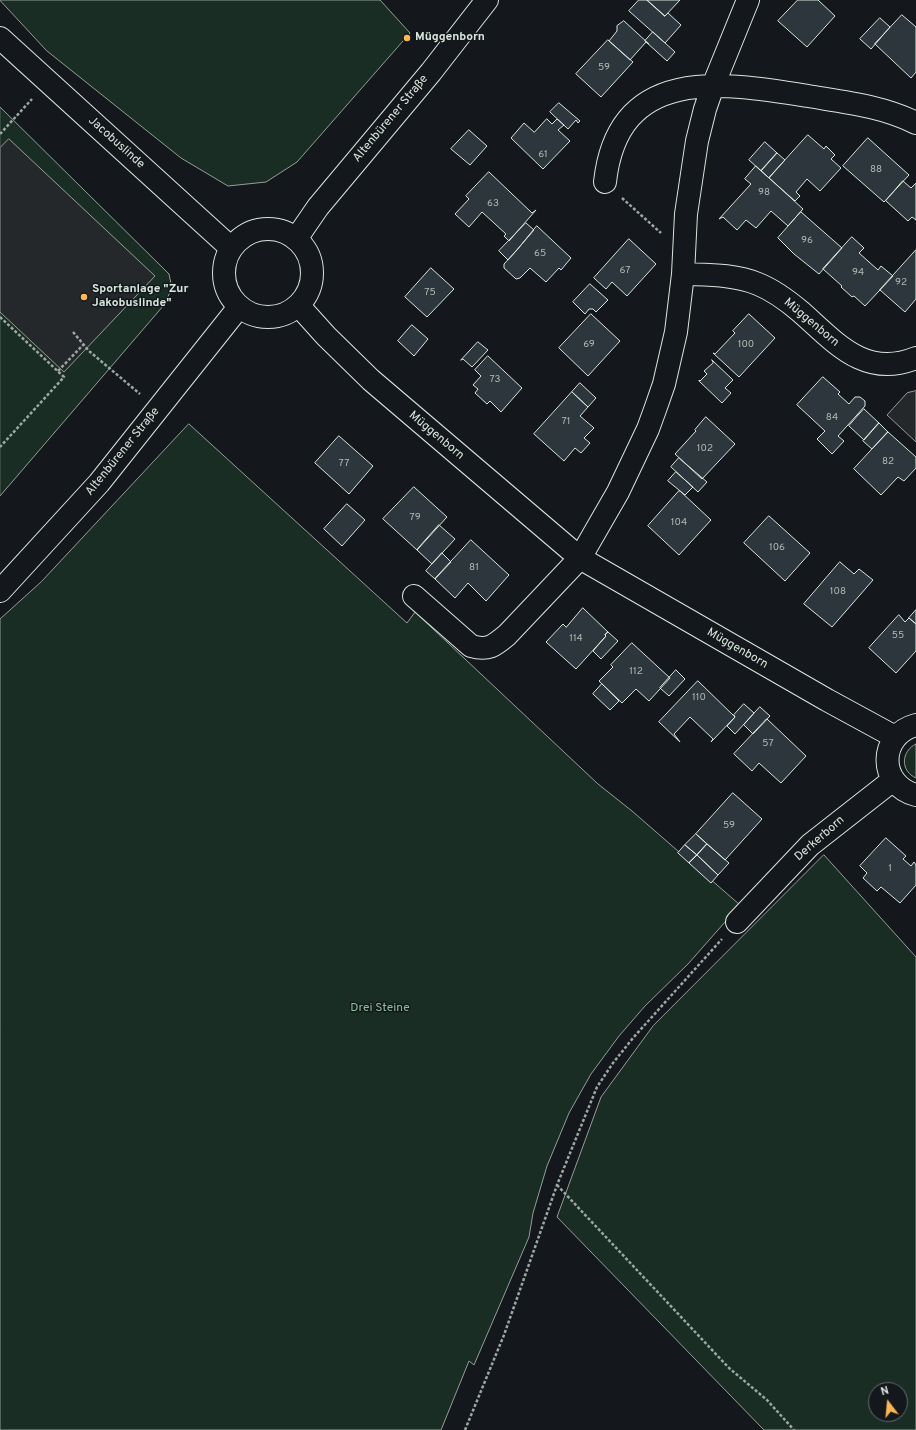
<!DOCTYPE html>
<meta charset="utf-8">
<style>
body{margin:0}
#map{position:relative;width:916px;height:1430px;overflow:hidden;background:#14181c;font-family:Overpass,sans-serif}
canvas{display:block}
.north{position:absolute;left:868px;top:1382px;width:40px;height:40px;box-sizing:border-box;background:#14181c;border:1px solid #626a69;border-radius:50%;rotate:344deg;font-size:11px;font-weight:700;line-height:16px;text-align:center;color:#d8e6dc}
.north::after{content:'';display:block;margin:auto;width:14px;height:18px;background:#ffb74d;clip-path:polygon(50% 0,100% 100%,50% 72%,0 100%)}
</style>
<div id="map">
<canvas width="916" height="1430"></canvas>
<div class="north">N</div>
</div>
<script>
const ctx = document.querySelector('canvas').getContext('2d');
ctx.lineJoin = 'round';
function paint(path, color) { ctx.fillStyle = color; ctx.fill(path, 'evenodd'); }
function strokePath(path, color, width, dash) { ctx.strokeStyle = color; ctx.lineWidth = width; ctx.lineCap = dash ? 'butt' : 'round'; ctx.setLineDash(dash || []); ctx.stroke(path); }
function write(font, color, halo, rows, align = 'center') {
  ctx.font = font + ' Overpass,sans-serif'; ctx.lineWidth = 3; ctx.setLineDash([]); ctx.textBaseline = 'middle'; ctx.strokeStyle = halo; ctx.fillStyle = color; for (const [text, x, y, turn = 0] of rows) {
    ctx.save(); ctx.translate(x, y); ctx.rotate((+turn || 0) * Math.PI / 180); ctx.textAlign = isNaN(turn) ? turn : align; if (halo) ctx.strokeText(text, 0, 0); ctx.fillText(text, 0, 0); ctx.restore();
  }
}
const green = new Path2D(`
 M0,0H380L410,33L297,162L266,182L228,186L181,158L47,51Z
 M0,107L169,274L172,288L164,305L0,496Z
 M189,424L407,623L415,612L598,784L632,811L740,905L688,964L645,1006L619,1036L591,1074L569,1113L547,1166L533,1213L529,1237L474,1365L469,1361L441,1430H0V619L41,582Z
 M916,744V778C900,771 901,751 916,744Z
 M824,855L916,957V1430H764L557,1217L601,1097L653,1026ZM876,1390H900V1414H876Z`);
const parking = new Path2D(`
 M9,139L155,276L64,372L0,312V148Z
 M916,391V442L887,415L907,393Z`);
const building = new Path2D(`
 M639,0H647L665,16L668,13L681,25L665,43L629,11Z
 M647,0H680L665,16Z
 M798,0H818L835,16L807,47L778,21Z
 M902,15L916,27V72L911,78L875,44Z
 M880,18L890,27L871,49L860,39Z
 M624,21L649,44L646,42L630,60L609,41L617,31V26Z
 M653,32L675,52L667,61L645,41Z
 M608,40L633,62L601,97L576,74Z
 M559,103L580,121L578,123L576,120L568,129L550,112Z
 M547,119L552,124L557,119L564,125L558,130L570,141L543,169L511,138L524,123L534,132Z
 M469,130L487,146L470,165L451,149Z
 M808,135L824,149L826,146L835,155L831,159L841,168L820,191L807,179L796,192L800,196L795,201L769,178Z
 M868,138L909,175L884,202L843,166Z
 M765,142L777,153L761,171L749,160Z
 M777,153L785,160L769,178L761,171Z
 M756,166L803,209L788,226L771,211L756,228L746,220L737,230L723,217L719,219L751,184L745,179Z
 M489,172L532,213L536,210L509,241L504,236L506,234L482,212L469,227L455,214L469,199L466,196Z
 M903,181L911,188L916,183V220L912,217L908,221L886,201Z
 M801,212L842,248L819,274L794,254L778,238Z
 M526,223L534,230L508,260L499,251Z
 M537,226L571,258L561,270L559,268L546,282L530,268L520,278L516,279L504,268V264L517,250Z
 M852,237L864,248L859,253L878,270L881,266L893,276L865,306L854,296L852,297L841,287L842,286L823,269Z
 M629,239L656,264L627,296L612,282L606,289L594,278Z
 M916,250V299L905,312L880,290Z
 M431,268L454,289L427,317L405,297Z
 M590,284L608,300L596,312L593,309H589L585,314L573,302Z
 M591,314L620,341L588,376L559,348Z
 M749,314L775,338L739,377L713,353L715,354L735,333L733,331Z
 M412,325L428,339L414,356L398,341Z
 M478,342L488,350L472,367L463,359L461,360Z
 M488,356L522,388L501,412L490,401L487,404L475,393L478,389L473,385L481,376L475,370Z
 M712,360L733,380L725,388L731,393L722,403L699,381V380L700,381L707,374L704,371L713,363Z
 M823,377L840,392L838,394L849,404L855,397H860L865,401V406L838,436L844,441L832,454L817,439L825,431L797,405Z
 M580,383L596,398L588,407L572,392Z
 M572,392L588,407L580,416L594,428L584,438L590,443L581,453L575,448L564,461L534,434Z
 M864,409L879,423L864,440L849,426Z
 M706,417L735,444L702,479L675,454L696,431L695,430Z
 M879,423L888,432L872,449L863,441Z
 M888,432L916,457V468L904,481L898,477L881,495L854,469Z
 M339,436L373,466L349,494L315,463Z
 M679,458L707,482L698,492L671,467Z
 M676,472L693,487L685,495L668,481Z
 M414,487L447,517L417,550L383,519Z
 M679,491H680L711,520L679,555L648,526Z
 M347,504L365,520L342,546L324,529Z
 M769,516L810,553L785,581L744,543Z
 M439,525L455,539L432,564L417,550Z
 M471,540L509,575L486,601L468,583L455,598L435,579Z
 M442,553L451,562L435,579L426,571Z
 M840,562L854,574L859,569L873,580L832,627L804,604Z
 M583,608L608,632L605,635L606,636L576,669L546,642L563,624L566,627Z
 M916,610V624L909,618Z
 M899,615L905,622L909,618L916,624V651L896,673L869,648Z
 M608,632L618,641L601,659L593,651L606,636L605,635Z
 M632,643L670,678L649,701L636,689L622,703L599,681L613,667L611,665Z
 M676,670L685,679L669,696L660,688Z
 M698,681L735,717L711,742L713,739L690,717L674,734L680,742L659,722Z
 M602,684L619,701L610,710L593,694Z
 M744,704L754,713L735,734L727,726L735,717L734,715Z
 M760,707L770,716L753,734L744,725Z
 M767,719L806,756L781,783L759,763L752,771L734,754Z
 M733,793L762,819L725,860L696,834Z
 M696,834L707,844L697,855L685,845Z
 M886,838L906,856L903,859L911,866L914,862L916,865V885L900,903L881,887L877,891L863,878L867,873L860,866Z
 M707,844L729,863L718,875L697,855Z
 M685,845L697,855L689,863L678,853Z
 M697,855L718,875L711,883L689,863Z`);
const path = new Path2D(`
 M0,134L32,99
 M622,198L661,233
 M0,317L64,377L0,447
 M73,332L89,351L140,394
 M58,371L83,345
 M557,1185L729,1368L767,1400L794,1430
 M465,1430L504,1335L557,1185L597,1087L613,1063L633,1038L722,939`);
const minor = new Path2D(`
 M0,38L231,248
 M605,182C618,65 721,82 808,96C844,102 882,106 916,123
 M683,274C707,275 734,274 758,284C773,290 788,301 801,312C835,342 865,379 916,358
 M299,306L326,336L371,380L580,558L827,700L895,737
 M414,596L471,646C488,651 494,646 507,635L580,558L618,492L648,429L656,407L664,384L676,332L683,274L686,214L697,141L705,109L713,86L748,0
 M916,725C878,735 878,785 916,795
 M737,922L810,845L893,780`);
const tertiary = new Path2D(`
 M224 273a44 44 0 1 1 88 0a44 44 0 1 1-88 0Z
 M296,239L318,207L431,72L487,0
 M0,591L99,483L239,307`);
const markers = [
 [407,38,4,"#ffb74d"],
 [84,297,4,"#ffb74d"]
];
const numberNames = [
 ["59",604,68],
 ["61",543,155],
 ["88",876,170],
 ["98",764,193],
 ["63",493,204],
 ["96",807,241],
 ["65",540,254],
 ["67",625,271],
 ["94",858,273],
 ["92",901,283],
 ["75",430,293],
 ["69",589,345],
 ["100",746,345],
 ["73",495,380],
 ["84",832,418],
 ["71",566,422],
 ["102",705,449],
 ["82",888,462],
 ["77",344,464],
 ["79",415,518],
 ["104",679,523],
 ["106",777,548],
 ["81",474,568],
 ["108",838,592],
 ["55",898,636],
 ["114",576,639],
 ["112",636,672],
 ["110",699,698],
 ["57",768,744],
 ["59",729,826],
 ["1",890,869]
];
const poiNames = [
 ["Müggenborn",415,38],
 ["Sportanlage \"Zur",92,290],
 ["Jakobuslinde\"",92,304]
];
const streetNames = [
 ["Altenbürener Straße",391,119,-50],
 ["Jacobuslinde",116,143,42],
 ["Müggenborn",811,323,40],
 ["Müggenborn",436,436,40],
 ["Altenbürener Straße",123,452,-51],
 ["Müggenborn",737,649,30],
 ["Derkerborn",820,839,-41]
];
const parkNames = [
 ["Drei Steine",380,1009]
];
paint(green, '#1a2d24');
strokePath(green, '#939e99', 1);
paint(parking, '#24282b');
strokePath(parking, '#939e99', 1);
paint(building, '#2c363c');
strokePath(building, '#d8e6dc', 1);
strokePath(minor, '#d8e6dc', 24);
strokePath(tertiary, '#d8e6dc', 24);
strokePath(path, '#9da8a2', 2.5, [3, 2]);
strokePath(minor, '#14181c', 22);
strokePath(tertiary, '#14181c', 22);
for (const [x, y, r, color] of markers) { const dot = new Path2D(); dot.arc(x, y, r, 0, 2 * Math.PI); ctx.fillStyle = color; ctx.fill(dot); strokePath(dot, '#14181c', 1.5); }
write('10px', '#adbab4', null, numberNames);
write('bold 12px', '#d8e6dc', '#14181c', poiNames, 'left');
write('12px', '#d8e6dc', '#14181c', streetNames);
write('12px', '#8ac095', '#14181c', parkNames);
</script>
